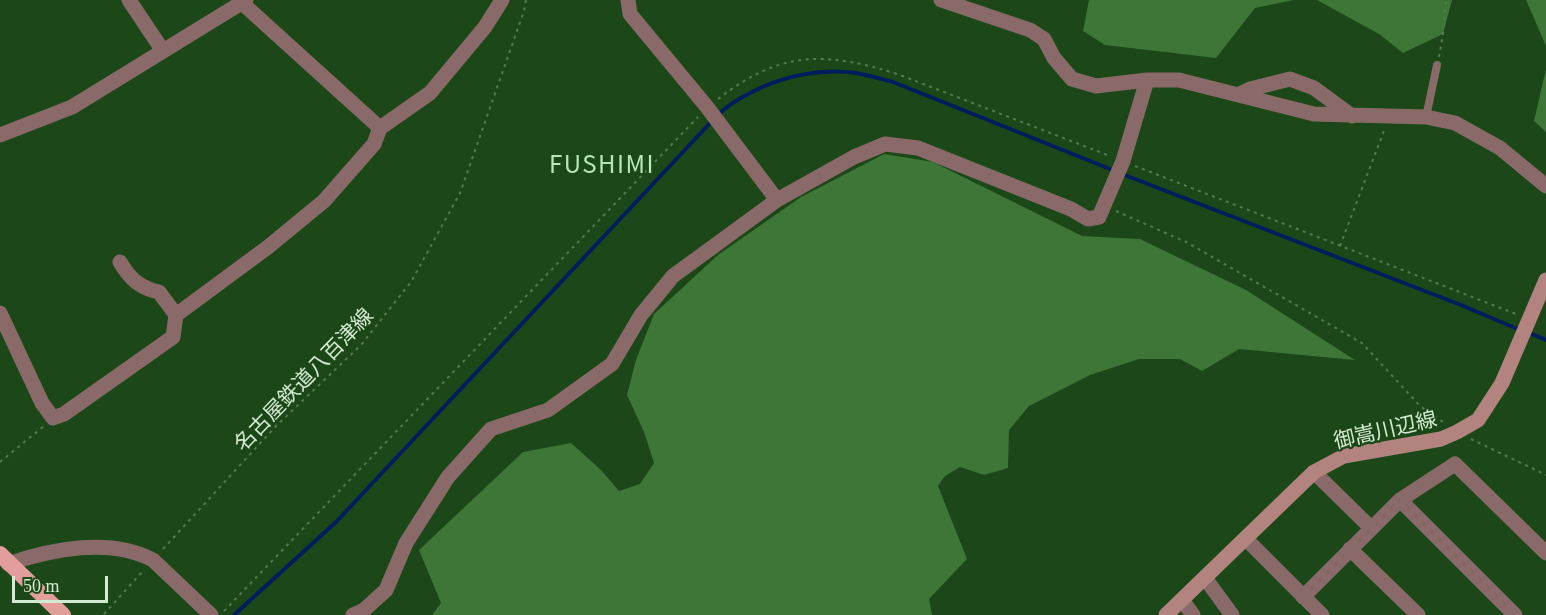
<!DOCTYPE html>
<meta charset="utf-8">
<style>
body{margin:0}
#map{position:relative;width:1546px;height:615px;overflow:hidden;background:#1c4718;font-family:Georgia,serif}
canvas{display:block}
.scale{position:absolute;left:12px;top:576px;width:96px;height:27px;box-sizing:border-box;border:3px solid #d2eacf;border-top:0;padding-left:8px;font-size:18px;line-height:21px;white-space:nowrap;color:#d2eacf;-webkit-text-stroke:4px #1c4718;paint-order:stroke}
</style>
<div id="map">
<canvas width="1546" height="615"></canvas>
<div class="scale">50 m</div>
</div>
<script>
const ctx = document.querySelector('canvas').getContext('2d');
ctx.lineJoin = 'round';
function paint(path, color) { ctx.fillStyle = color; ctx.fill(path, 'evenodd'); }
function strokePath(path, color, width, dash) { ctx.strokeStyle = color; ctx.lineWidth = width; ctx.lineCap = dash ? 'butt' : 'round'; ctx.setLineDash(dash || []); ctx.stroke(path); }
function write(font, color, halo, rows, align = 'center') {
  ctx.font = font + ' Georgia,"Noto Sans JP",serif'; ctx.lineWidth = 4.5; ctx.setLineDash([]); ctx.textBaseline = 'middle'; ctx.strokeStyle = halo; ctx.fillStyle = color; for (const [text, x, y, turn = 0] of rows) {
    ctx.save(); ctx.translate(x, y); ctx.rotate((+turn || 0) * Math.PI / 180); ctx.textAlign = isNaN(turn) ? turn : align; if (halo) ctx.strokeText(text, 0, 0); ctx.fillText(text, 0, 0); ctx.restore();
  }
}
const green = new Path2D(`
 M1089,0H1294L1255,8L1216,58L1105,45L1083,31Z
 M1317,0H1452L1443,34L1403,53L1379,34Z
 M1526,0H1546V46Z
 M1546,69V132L1534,121Z
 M884,154L933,162L1082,236L1140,239L1246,290L1355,360L1239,349L1202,371L1180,359H1139L1090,375L1029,406L1009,430L1008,468L984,475L960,467L945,476L938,486L967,559L929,599L932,615H432L441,603L419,550L523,452L571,443L601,470L619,491L640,484L654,463L644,432L627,395L636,360L654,314L718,255L801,197Z`);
const stream = new Path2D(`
 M717,116C727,105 739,99 752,92C783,76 820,68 856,73C868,75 881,79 893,82L1115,171
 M1122,174L1461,305L1520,330
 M1527,332L1546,340
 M234,615L336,522L712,121`);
const path = new Path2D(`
 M1439,57L1443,34L1446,0
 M718,99C781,50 826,51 900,75L1110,156
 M1135,166L1516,314
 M1116,211L1186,242L1362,343L1420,406L1443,422
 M1340,246L1385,128
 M1471,439L1546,475
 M0,462L44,426
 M163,549L276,426L361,345L411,282L460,193L524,11L526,0
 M224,611L698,117
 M104,614L143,571`);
const service = new Path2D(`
 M1426,117L1437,65`);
const minor = new Path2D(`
 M129,0L163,51
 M628,0L630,14L707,107L777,200
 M941,0L1030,30L1044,39L1054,58L1072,79L1096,86L1147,80H1179L1314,114L1426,117L1455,123L1500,148L1546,186
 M242,3L380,128
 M1238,95L1250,89L1290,79L1314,88L1352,116
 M0,135L72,107L246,0
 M120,262C130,279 140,288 159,292L176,315
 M0,313L42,403L53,418L64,414L173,337L176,315L268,247L324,201L374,144L380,128L430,93L485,27L502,0
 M1314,472L1371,528
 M1400,500L1515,615
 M1246,539L1322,615
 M1350,549L1418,615
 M8,564C51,549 111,537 153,560L211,615
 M1205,578L1232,615
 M1303,597L1400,500L1455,464L1546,553
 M1182,600L1193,615
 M353,615L364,610L386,590L406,543L448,477L491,429L548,410L612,364L641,315L673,276L777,200L854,157L885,144L918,148L1071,209L1088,219L1099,217L1123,161L1147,80`);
const secondary = new Path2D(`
 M1166,615L1314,472L1344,456L1441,439L1457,432L1478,420L1502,383L1546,280`);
const trunk = new Path2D(`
 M0,554L63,615`);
const streetNames = [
 ["名古屋鉄道八百津線",303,379,-46],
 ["御嵩川辺線",1385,429,-13]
];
const quarterNames = [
 ["FUSHIMI",602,164]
];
paint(green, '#3d7637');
strokePath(stream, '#001d5e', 4);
strokePath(path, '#557a51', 2, [3, 4.5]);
strokePath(service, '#896a68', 8);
strokePath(minor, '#896a68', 15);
strokePath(secondary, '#b38380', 15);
strokePath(trunk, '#e29e9b', 16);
write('21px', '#d2eacf', '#1c4718', streetNames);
ctx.letterSpacing = '1.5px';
write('24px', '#b7e8b1', '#1c4718', quarterNames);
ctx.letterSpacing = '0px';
</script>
